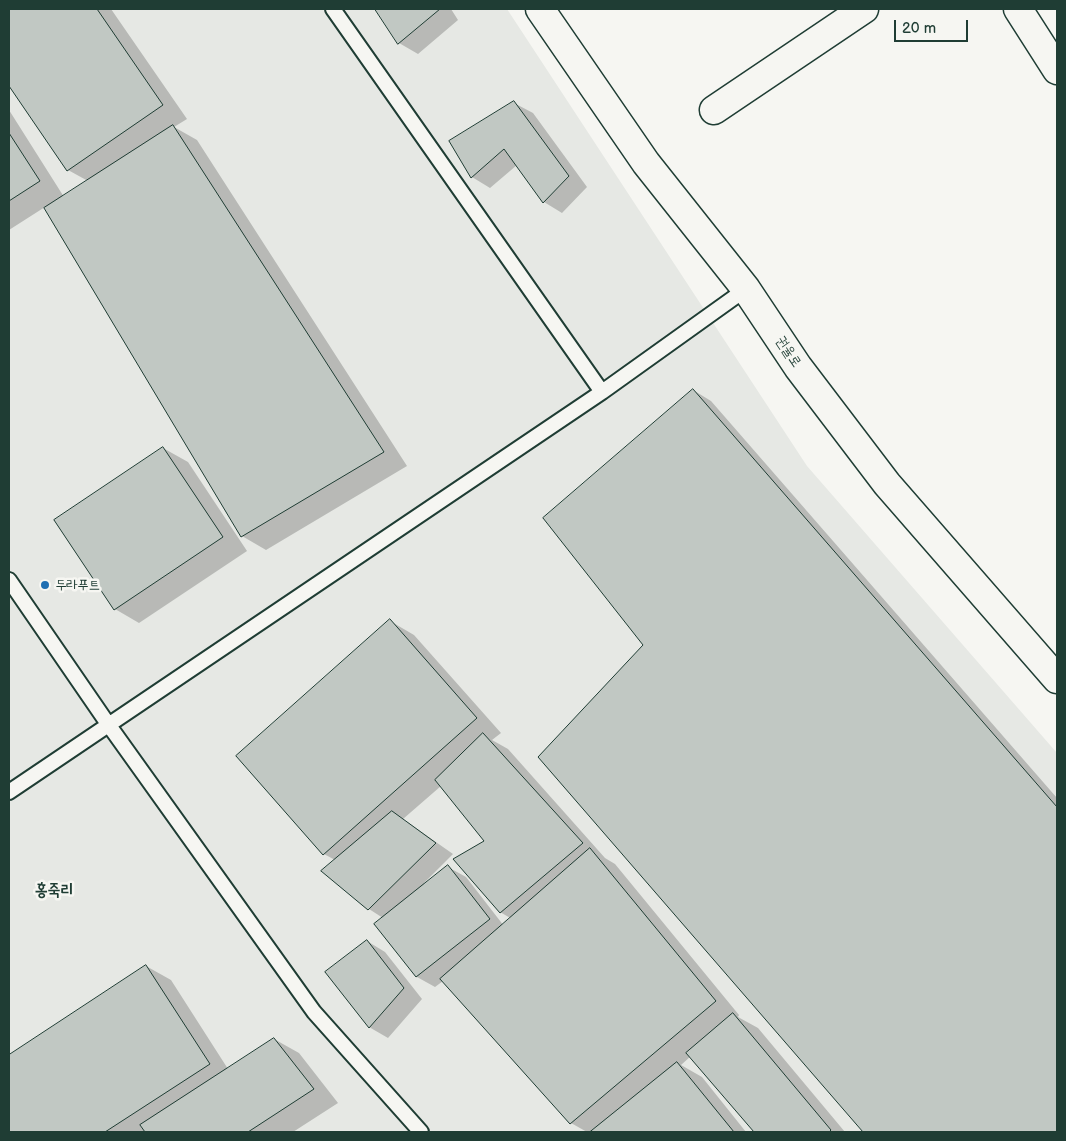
<!DOCTYPE html>
<meta charset="utf-8">
<style>
body{margin:0}
#map{position:relative;width:1066px;height:1141px;overflow:hidden;background:#f6f6f2;font-family:"Balsamiq Sans",sans-serif}
canvas{display:block}
.frame{position:absolute;inset:0;border:10px solid #1f3d34;pointer-events:none}
.scale{position:absolute;left:894px;top:20px;width:74px;height:22px;box-sizing:border-box;border:2px solid #1f3d34;border-top:0;padding-left:6px;font-size:15px;line-height:18px;white-space:nowrap;color:#1f3d34;-webkit-text-stroke:4px #f6f6f2;paint-order:stroke}
</style>
<div id="map">
<canvas width="1066" height="1141"></canvas>
<div class="frame"></div>
<div class="scale">20 m</div>
</div>
<script>
const ctx = document.querySelector('canvas').getContext('2d');
ctx.lineJoin = 'round';
function paint(path, color) { ctx.fillStyle = color; ctx.fill(path, 'evenodd'); }
function strokePath(path, color, width, dash) { ctx.strokeStyle = color; ctx.lineWidth = width; ctx.lineCap = dash ? 'butt' : 'round'; ctx.setLineDash(dash || []); ctx.stroke(path); }
function write(font, color, halo, rows, align = 'center') {
  ctx.font = font + ' "Balsamiq Sans","Poor Story",sans-serif'; ctx.lineWidth = 5; ctx.setLineDash([]); ctx.textBaseline = 'middle'; ctx.strokeStyle = halo; ctx.fillStyle = color; for (const [text, x, y, turn = 0] of rows) {
    ctx.save(); ctx.translate(x, y); ctx.rotate((+turn || 0) * Math.PI / 180); ctx.textAlign = isNaN(turn) ? turn : align; if (halo) ctx.strokeText(text, 0, 0); ctx.fillText(text, 0, 0); ctx.restore();
  }
}
const built = new Path2D(`
 M9,9H507L807,466L1057,753V1132H9Z`);
const shadow = new Path2D(`
 M9,9H111L187,119L174,127L197,140L407,466L266,550L242,536L45,207L9,230V110L64,197L88,181L68,170L9,83Z
 M376,9H451L458,20L418,54L399,43Z
 M514,103L533,113L587,187L562,213L544,202L517,165L490,188L472,177Z
 M693,390L711,401L1057,798V1132H864L540,757L645,645Z
 M163,448L188,462L247,551L139,623L115,609Z
 M390,621L414,635L501,733L492,740L508,749L605,858L615,864L739,1015L738,1017L758,1028L845,1132H756L691,1056L681,1065L702,1077L746,1132H587L571,1123L443,981L435,987L417,977L375,924L383,918L369,909L323,871L335,860L324,854ZM441,786L486,841L500,912L512,919L504,926L466,877L448,867L425,884L424,883L453,854L403,819Z
 M367,941L385,952L422,999L388,1038L369,1027Z
 M146,966L171,980L228,1069L274,1039L299,1053L338,1103L293,1132H9V1056Z`);
const building = new Path2D(`
 M9,9H97L163,105L67,171L9,86Z
 M375,9H440L398,44Z
 M514,101L569,176L543,203L504,149L471,178L449,141Z
 M173,125L384,452L241,537L44,208Z
 M9,133L40,181L9,201Z
 M693,389L1057,807V1132H863L538,757L643,645L543,518Z
 M163,447L223,537L114,610L54,520Z
 M390,619L477,718L323,855L236,756Z
 M483,733L583,843L500,913L453,859L484,841L435,780Z
 M392,811L436,843L368,910L321,871Z
 M590,848L716,1001L570,1124L440,979Z
 M448,865L490,919L416,977L374,924Z
 M367,940L404,988L369,1028L325,972Z
 M146,965L210,1064L105,1132H9V1055Z
 M733,1013L831,1130L829,1132H754L686,1053Z
 M274,1038L314,1089L248,1132H145L140,1125Z
 M677,1062L734,1132H590Z`);
const lane = new Path2D(`
 M333,9L602,392
 M9,580L108,724L314,1012L421,1132
 M9,792L602,392L746,289`);
const street = new Path2D(`
 M1018,9L1057,70
 M714,110L864,9`);
const secondary = new Path2D(`
 M540,9L646,163L746,289L798,367L887,484L1057,679`);
const markers = [
 [45,585,5,"#1f6fb2"]
];
const streetNames = [
 ["권율로",788,352,56]
];
const poiNames = [
 ["두라푸트",55,585]
];
const quarterNames = [
 ["홍죽리",54,891]
];
paint(built, '#e6e8e4');
paint(shadow, '#0003');
paint(building, '#c1c8c3');
strokePath(building, '#1f3d34', 1);
strokePath(lane, '#1f3d34', 18);
strokePath(street, '#1f3d34', 31);
strokePath(secondary, '#1f3d34', 31);
strokePath(lane, '#f6f6f2', 14);
strokePath(street, '#f6f6f2', 28);
strokePath(secondary, '#f6f6f2', 28);
for (const [x, y, r, color] of markers) { const dot = new Path2D(); dot.arc(x, y, r, 0, 2 * Math.PI); ctx.fillStyle = color; ctx.fill(dot); strokePath(dot, '#f6f6f2', 2); }
write('14px', '#1f3d34', '#f6f6f2', streetNames);
write('14px', '#1f3d34', '#f6f6f2', poiNames, 'left');
write('bold 16px', '#1f3d34', '#f6f6f2', quarterNames);
</script>
